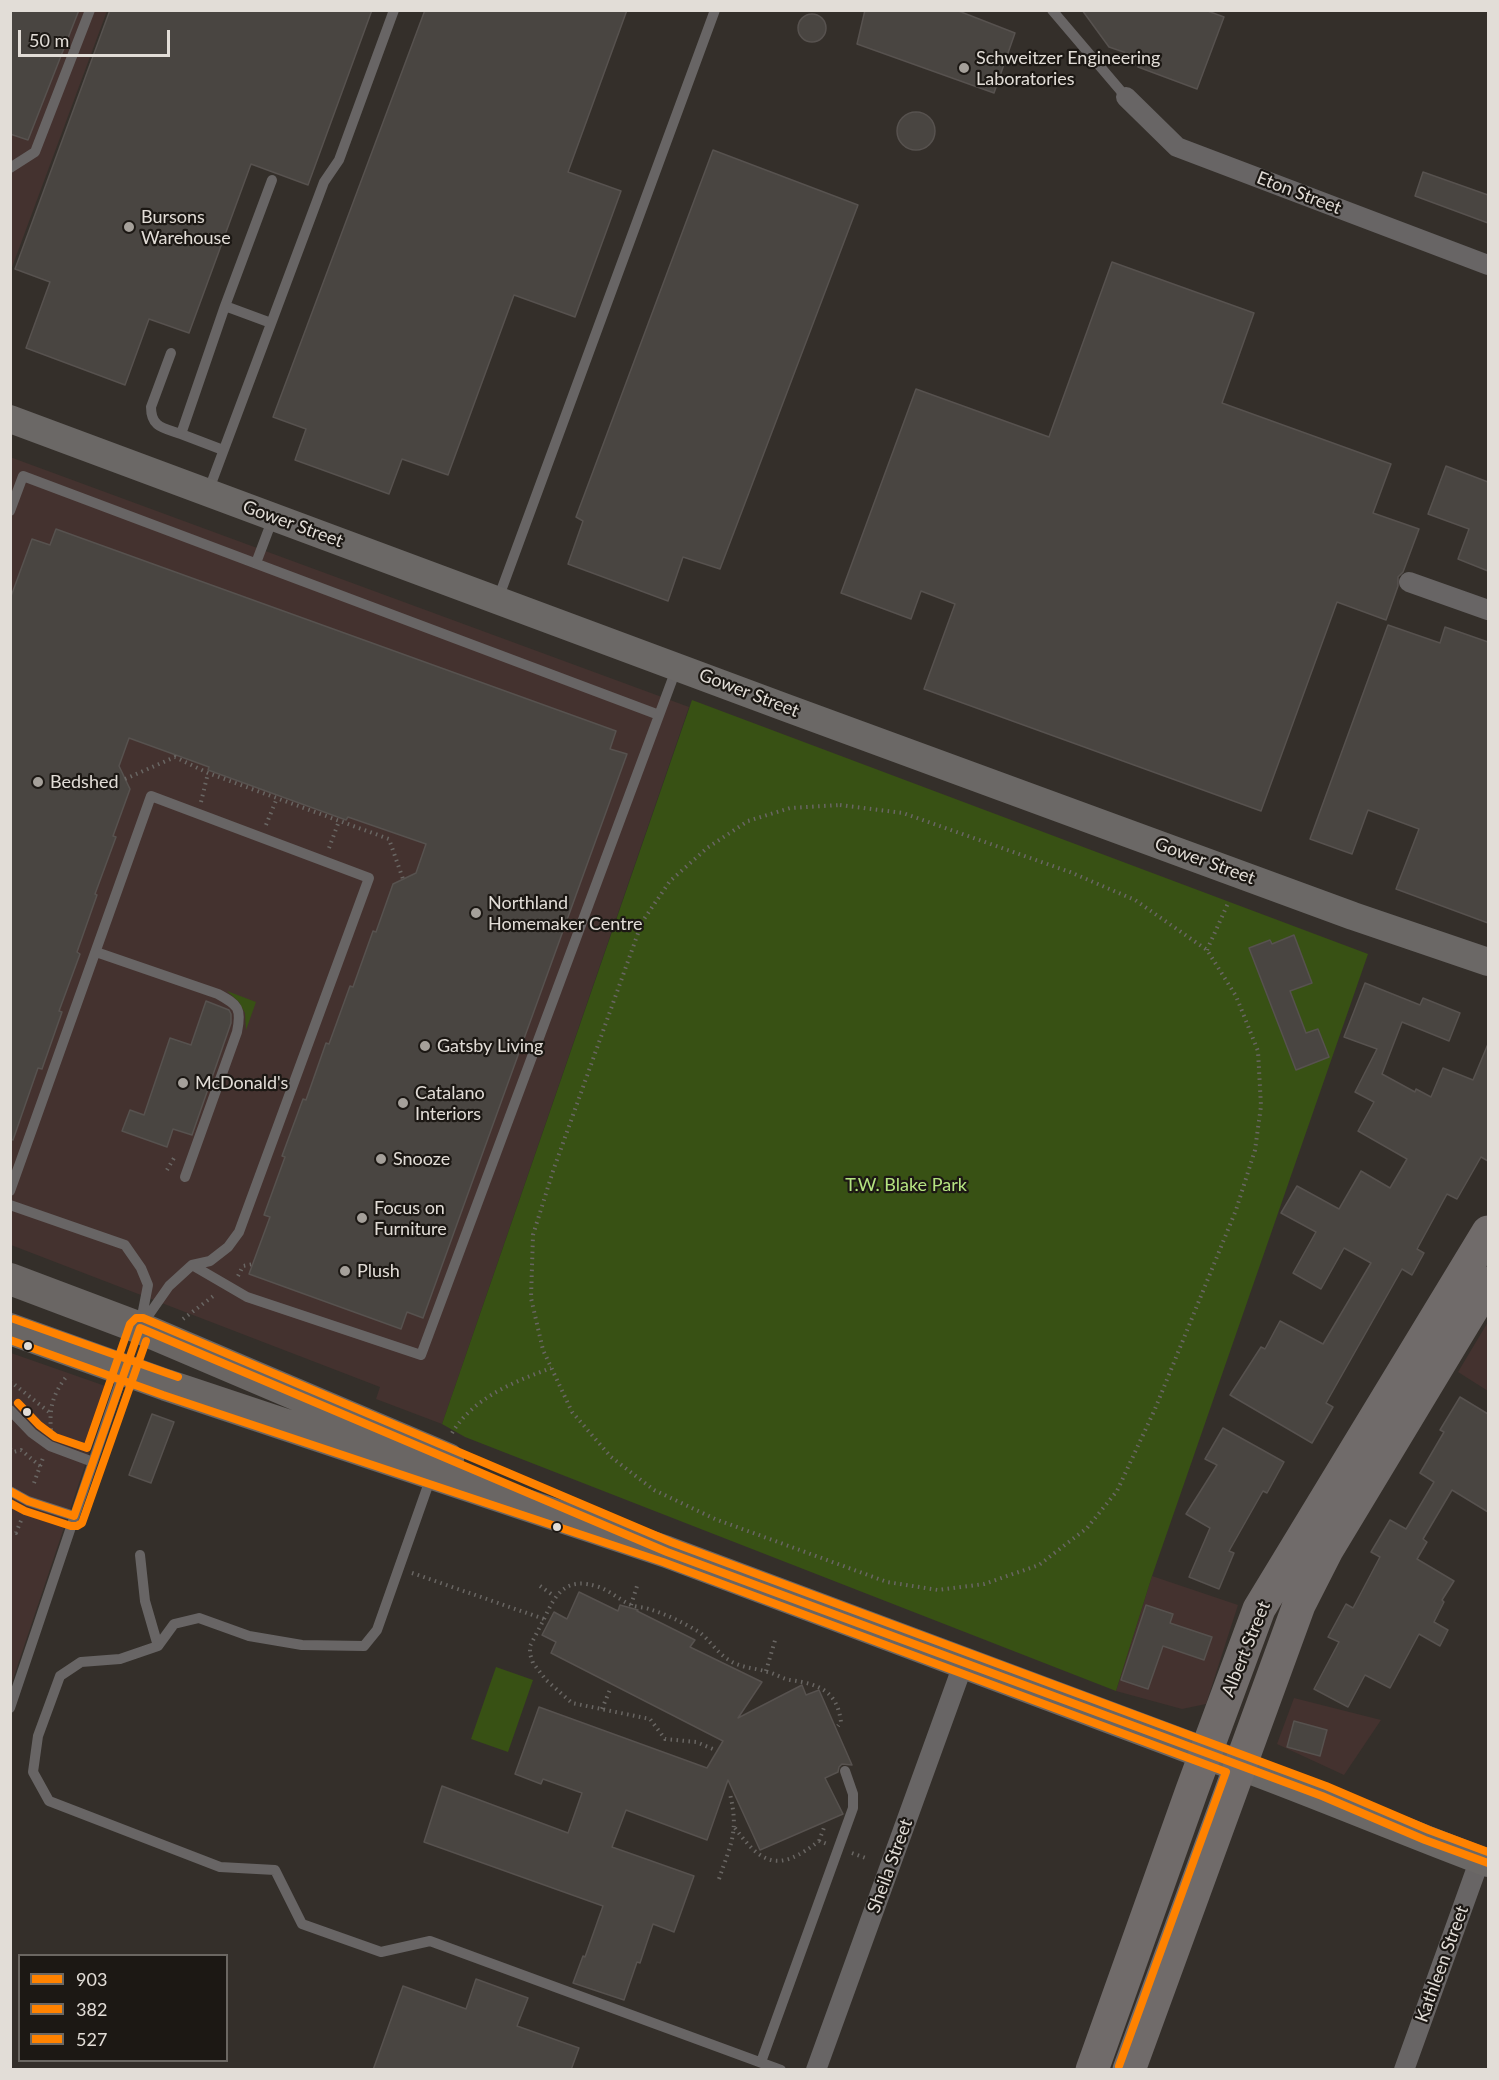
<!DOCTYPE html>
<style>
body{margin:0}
#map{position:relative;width:1499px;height:2080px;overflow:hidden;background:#342f2a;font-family:Lato,sans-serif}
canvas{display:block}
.frame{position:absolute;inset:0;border:12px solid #e2ddd7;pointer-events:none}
.legend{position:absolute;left:18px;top:1954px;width:210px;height:108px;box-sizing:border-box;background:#1c1814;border:2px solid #6b6762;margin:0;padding:8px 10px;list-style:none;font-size:18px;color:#e2ddd7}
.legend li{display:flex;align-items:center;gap:12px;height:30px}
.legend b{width:30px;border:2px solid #6b6762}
.scale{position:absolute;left:18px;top:30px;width:152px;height:27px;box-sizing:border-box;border:3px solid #e2ddd7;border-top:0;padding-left:8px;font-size:18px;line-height:21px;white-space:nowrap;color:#e2ddd7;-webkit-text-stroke:4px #1c1814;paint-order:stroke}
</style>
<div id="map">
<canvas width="1499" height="2080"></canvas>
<div class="frame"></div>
<ul class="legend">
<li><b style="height:8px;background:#ff8200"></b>903</li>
<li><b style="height:8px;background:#ff8200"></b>382</li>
<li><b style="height:8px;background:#ff8200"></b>527</li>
</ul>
<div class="scale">50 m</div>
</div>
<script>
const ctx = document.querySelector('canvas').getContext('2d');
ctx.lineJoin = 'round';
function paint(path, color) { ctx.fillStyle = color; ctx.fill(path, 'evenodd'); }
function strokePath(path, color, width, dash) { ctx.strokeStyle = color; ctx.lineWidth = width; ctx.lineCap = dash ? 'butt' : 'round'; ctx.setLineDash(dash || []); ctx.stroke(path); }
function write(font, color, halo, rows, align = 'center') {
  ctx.font = font + ' Lato,sans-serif'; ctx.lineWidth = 4.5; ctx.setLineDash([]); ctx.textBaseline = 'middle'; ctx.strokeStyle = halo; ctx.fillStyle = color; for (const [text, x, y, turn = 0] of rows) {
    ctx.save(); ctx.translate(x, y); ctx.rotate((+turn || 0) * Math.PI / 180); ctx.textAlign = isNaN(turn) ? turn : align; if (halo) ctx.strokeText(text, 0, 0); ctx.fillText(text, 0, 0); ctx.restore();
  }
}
const commercial = new Path2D(`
 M11,11H107L11,270Z
 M10,457L689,707L442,1424L376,1399L380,1387L11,1245Z
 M1488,1322V1391L1458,1372Z
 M11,1353L111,1388L11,1685Z
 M1152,1576L1238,1605L1206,1704L1182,1709L1116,1691Z
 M1294,1698L1381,1720L1344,1775L1277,1744Z`);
const green = new Path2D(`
 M692,700L1368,954L1152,1576L1116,1691L465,1437L442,1424Z
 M227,991L256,1002L246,1030L245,1013L239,1002Z
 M496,1667L533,1680L508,1752L471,1739Z`);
const building = new Path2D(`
 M10,10H79L28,140L10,134Z
 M110,10H372L308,185L251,164L189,333L149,319L125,385L26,348L50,282L15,269Z
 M425,10H627L568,172L621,191L575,317L514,295L448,475L402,459L389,494L295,460L306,429L273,417Z
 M865,10H956L1015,33L994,93L857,44Z
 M1082,10H1205L1224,17L1197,89L1138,67L1141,58L1109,47Z
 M798 28a14 14 0 1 1 28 0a14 14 0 1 1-28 0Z
 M897 131a19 19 0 1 1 38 0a19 19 0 1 1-38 0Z
 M713,150L858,205L720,569L683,557L668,601L568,564L583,521L576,517Z
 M1423,172L1488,195V223L1415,196Z
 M1112,262L1254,313L1222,403L1391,464L1373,513L1419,529L1403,572L1398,577V586L1386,620L1337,602L1261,811L924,689L955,604L921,591L911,619L841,593L916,389L1049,437Z
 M1446,466L1488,482V571L1458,559L1469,529L1428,514Z
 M56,529L616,731L610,749L627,754L423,1318L407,1312L401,1329L249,1274L270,1217L264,1215L285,1157L282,1156L303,1099L306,1100L326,1043L329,1044L350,986L353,987L373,931L376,932L393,884L416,873L426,844L348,817L346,820L208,770L209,767L129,738L119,766L130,789L113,836L116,837L95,894L97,895L77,952L80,954L59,1011L62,1012L42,1069L38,1068L13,1140L10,1139V599L32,539L50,545Z
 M1388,625L1440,643L1445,627L1488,642V923L1396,889L1419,829L1368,810L1352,854L1310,839Z
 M1294,935L1312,983L1290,991L1306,1033L1318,1029L1329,1057L1296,1070L1249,948L1270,940L1272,944Z
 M1365,983L1420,1005L1423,998L1460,1013L1449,1041L1402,1022L1382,1074L1415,1092L1416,1089L1431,1097L1443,1068L1473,1080L1488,1044V1161L1481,1157L1457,1199L1447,1194L1417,1249L1424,1253L1412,1275L1402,1269L1326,1403L1333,1407L1312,1443L1230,1395L1261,1347L1265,1349L1280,1321L1323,1344L1371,1263L1344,1248L1321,1289L1293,1273L1316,1232L1281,1213L1297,1186L1339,1209L1361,1171L1390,1188L1407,1159L1358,1131L1374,1102L1355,1092L1377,1049L1344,1037Z
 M206,1001L229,1010L231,1014V1023L192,1135L173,1129L167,1147L122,1131L130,1110L144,1115L170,1038L191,1045Z
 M1460,1397L1488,1414V1512L1452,1490L1423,1539L1427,1542L1417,1559L1454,1581L1442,1600L1444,1602L1434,1622L1448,1630L1440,1646L1419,1634L1390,1688L1365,1675L1348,1707L1314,1689L1339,1642L1328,1637L1346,1604L1353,1608L1380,1557L1371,1552L1390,1520L1406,1529L1434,1482L1420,1473L1444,1432L1440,1430Z
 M152,1414L174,1422L151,1483L129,1475Z
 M1223,1428L1284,1462L1267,1493L1263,1491L1229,1551L1234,1553L1219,1589L1189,1577L1210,1528L1186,1514L1217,1465L1205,1459Z
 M579,1592L618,1611L620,1605L638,1610L637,1611L695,1640L690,1647L762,1682L738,1718L802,1685L806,1695L819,1690L852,1765L842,1764L839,1767L838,1772L825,1778L843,1814L760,1850L728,1780L707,1840L626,1810L612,1847L694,1876L674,1932L653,1924L640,1963L637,1962L624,2000L573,1983L583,1956L585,1957L603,1906L424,1842L442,1786L568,1833L582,1793L543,1779L541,1784L515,1774L539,1707L707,1768L723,1741L551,1653L556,1642L542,1635L554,1612L567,1619Z
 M1146,1605L1173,1614L1170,1623L1212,1637L1204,1660L1163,1646L1148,1689L1121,1680Z
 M1294,1721L1327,1730L1320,1756L1287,1747Z
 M476,1979L528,1998L517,2026L579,2048L571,2070H373L403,1986L466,2009Z`);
const path = new Path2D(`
 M125,779L175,757L208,773L389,839L403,879
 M201,802L208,773
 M840,805L903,813L1070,872L1135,900L1207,950L1236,996L1258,1051L1261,1106L1255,1150L1236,1210L1155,1409L1117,1491L1087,1528L1039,1565L984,1584L938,1590L887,1582L715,1519L654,1490L611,1457L572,1412L543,1350L531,1298L533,1235L553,1171L642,922L670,881L707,848L748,821L790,808Z
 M266,825L277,798
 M329,848L339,821
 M1207,950L1229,901
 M167,1170L174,1158
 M238,1276L243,1266L253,1264
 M183,1319L216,1294
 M10,1381L49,1412
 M51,1430C49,1408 53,1393 67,1376
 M452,1433C474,1397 514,1382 551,1368
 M10,1449L13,1452L21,1450L40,1466
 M34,1483L43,1458
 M10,1531L16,1533L22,1518
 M412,1573L544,1619L530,1646V1654L533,1663L546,1680L572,1703L650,1719L665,1739L696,1742L713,1749
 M540,1586L554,1596
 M631,1605L637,1586
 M544,1619C556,1593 566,1576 599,1587C610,1591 620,1600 631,1605C636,1607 643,1607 649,1609C666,1614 684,1623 699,1632C710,1640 717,1653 729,1660C740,1668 756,1668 768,1672C776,1674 783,1679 790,1680C818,1684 837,1690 841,1722L838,1726
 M766,1671L776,1637
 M602,1709L611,1687
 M10,1747L14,1748
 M735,1828C763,1866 779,1872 819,1841L827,1844
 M819,1841L825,1825
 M852,1853L868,1859
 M719,1879C731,1843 739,1832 730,1794`);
const lane = new Path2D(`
 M1052,10L1126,97
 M10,168L35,152L90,10
 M225,306L271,323
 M171,353L151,407C151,428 164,428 181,434
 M223,450L181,434L225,306L272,180
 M208,492L324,182L339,160L394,10
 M10,511L23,476L659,715
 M256,563L273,518
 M498,599L715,10
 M96,952L218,994C238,1005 242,1008 237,1032L185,1177
 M10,1191L151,796L369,878L239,1232L228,1247L210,1261L192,1265L169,1286L141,1326
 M10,1205L125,1245L141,1268L148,1285L141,1321
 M192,1265L247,1297L421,1355L677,667
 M10,1410L32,1433L50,1446L93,1462
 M431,1477L377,1630L364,1646L302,1645L249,1636L199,1618L174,1624L158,1646L120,1659L81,1662L60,1676L38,1736L33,1772L49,1801L220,1867L275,1870L302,1924L381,1952L430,1941L781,2070
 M10,1491L28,1501L74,1516
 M140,1555L145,1601L158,1646
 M10,1708L123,1373
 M761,2062L853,1808V1794L845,1771`);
const street = new Path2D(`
 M1126,97L1177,147L1488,265
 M1409,582L1488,610
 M816,2070L964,1662
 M1404,2070L1480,1859`);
const secondary = new Path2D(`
 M10,419L784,707L1353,916L1488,962
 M1239,1766C1323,1797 1405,1832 1488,1863`);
const primary = new Path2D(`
 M10,1279L140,1328L448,1459
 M10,1329L166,1385L667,1552L1239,1766`);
const highway = new Path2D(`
 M1092,2070L1192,1790L1259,1609L1488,1232
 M1129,2070L1299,1605L1327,1550L1488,1283`);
const bus1 = new Path2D(`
 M10,1491L28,1501L74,1516
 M74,1516L140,1328L667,1552L1322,1796L1425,1840L1488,1863`);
const bus2 = new Path2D(`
 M10,1340L163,1395L663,1562L1226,1772L1119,2066
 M10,1503L25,1511L71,1526H77L82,1523L146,1341`);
const bus3 = new Path2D(`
 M14,1319L178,1377
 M18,1403L39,1425L55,1437L87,1448L130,1324L136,1318H143L671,1542L1326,1786L1429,1830L1488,1852`);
const markers = [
 [964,68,6,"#a5a09a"],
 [129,227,6,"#a5a09a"],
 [38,782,6,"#a5a09a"],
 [476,913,6,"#a5a09a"],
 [425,1046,6,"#a5a09a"],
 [183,1083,6,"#a5a09a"],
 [403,1103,6,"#a5a09a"],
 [381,1159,6,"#a5a09a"],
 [362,1218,6,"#a5a09a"],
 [345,1271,6,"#a5a09a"],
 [28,1346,5,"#e2ddd7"],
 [27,1412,5,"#e2ddd7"],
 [557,1527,5,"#e2ddd7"]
];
const poiNames = [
 ["Schweitzer Engineering",976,58],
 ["Laboratories",976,79],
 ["Bursons",141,217],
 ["Warehouse",141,238],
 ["Bedshed",50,782],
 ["Northland",488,903],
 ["Homemaker Centre",488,924],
 ["Gatsby Living",437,1046],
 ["McDonald's",195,1083],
 ["Catalano",415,1093],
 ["Interiors",415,1114],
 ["Snooze",393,1159],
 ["Focus on",374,1208],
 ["Furniture",374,1229],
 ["Plush",357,1271]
];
const streetNames = [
 ["Eton Street",1299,193,21],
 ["Gower Street",293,524,20],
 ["Gower Street",749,693,21],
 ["Gower Street",1205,861,20],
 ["Albert Street",1246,1649,-68],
 ["Sheila Street",890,1866,-70],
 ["Kathleen Street",1442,1964,-70]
];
const parkNames = [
 ["T.W. Blake Park",906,1185]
];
paint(commercial, '#44322f');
paint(green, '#385114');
paint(building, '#494541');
strokePath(building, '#57524f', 1.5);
strokePath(path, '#696663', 4, [1.5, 4.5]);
strokePath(lane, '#686565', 10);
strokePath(street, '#686565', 20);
strokePath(secondary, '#6b6866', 28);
strokePath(primary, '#6a6664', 32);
strokePath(highway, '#706b6a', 33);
strokePath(bus1, '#ff8200', 8);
strokePath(bus2, '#ff8200', 8);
strokePath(bus3, '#ff8200', 8);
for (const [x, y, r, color] of markers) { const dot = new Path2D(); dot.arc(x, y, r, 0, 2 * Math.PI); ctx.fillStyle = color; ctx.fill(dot); strokePath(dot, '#1c1814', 2); }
write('18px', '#e2ddd7', '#1c1814', poiNames, 'left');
write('18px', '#e2ddd7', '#1c1814', streetNames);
write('18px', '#b5e481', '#1c1814', parkNames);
</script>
